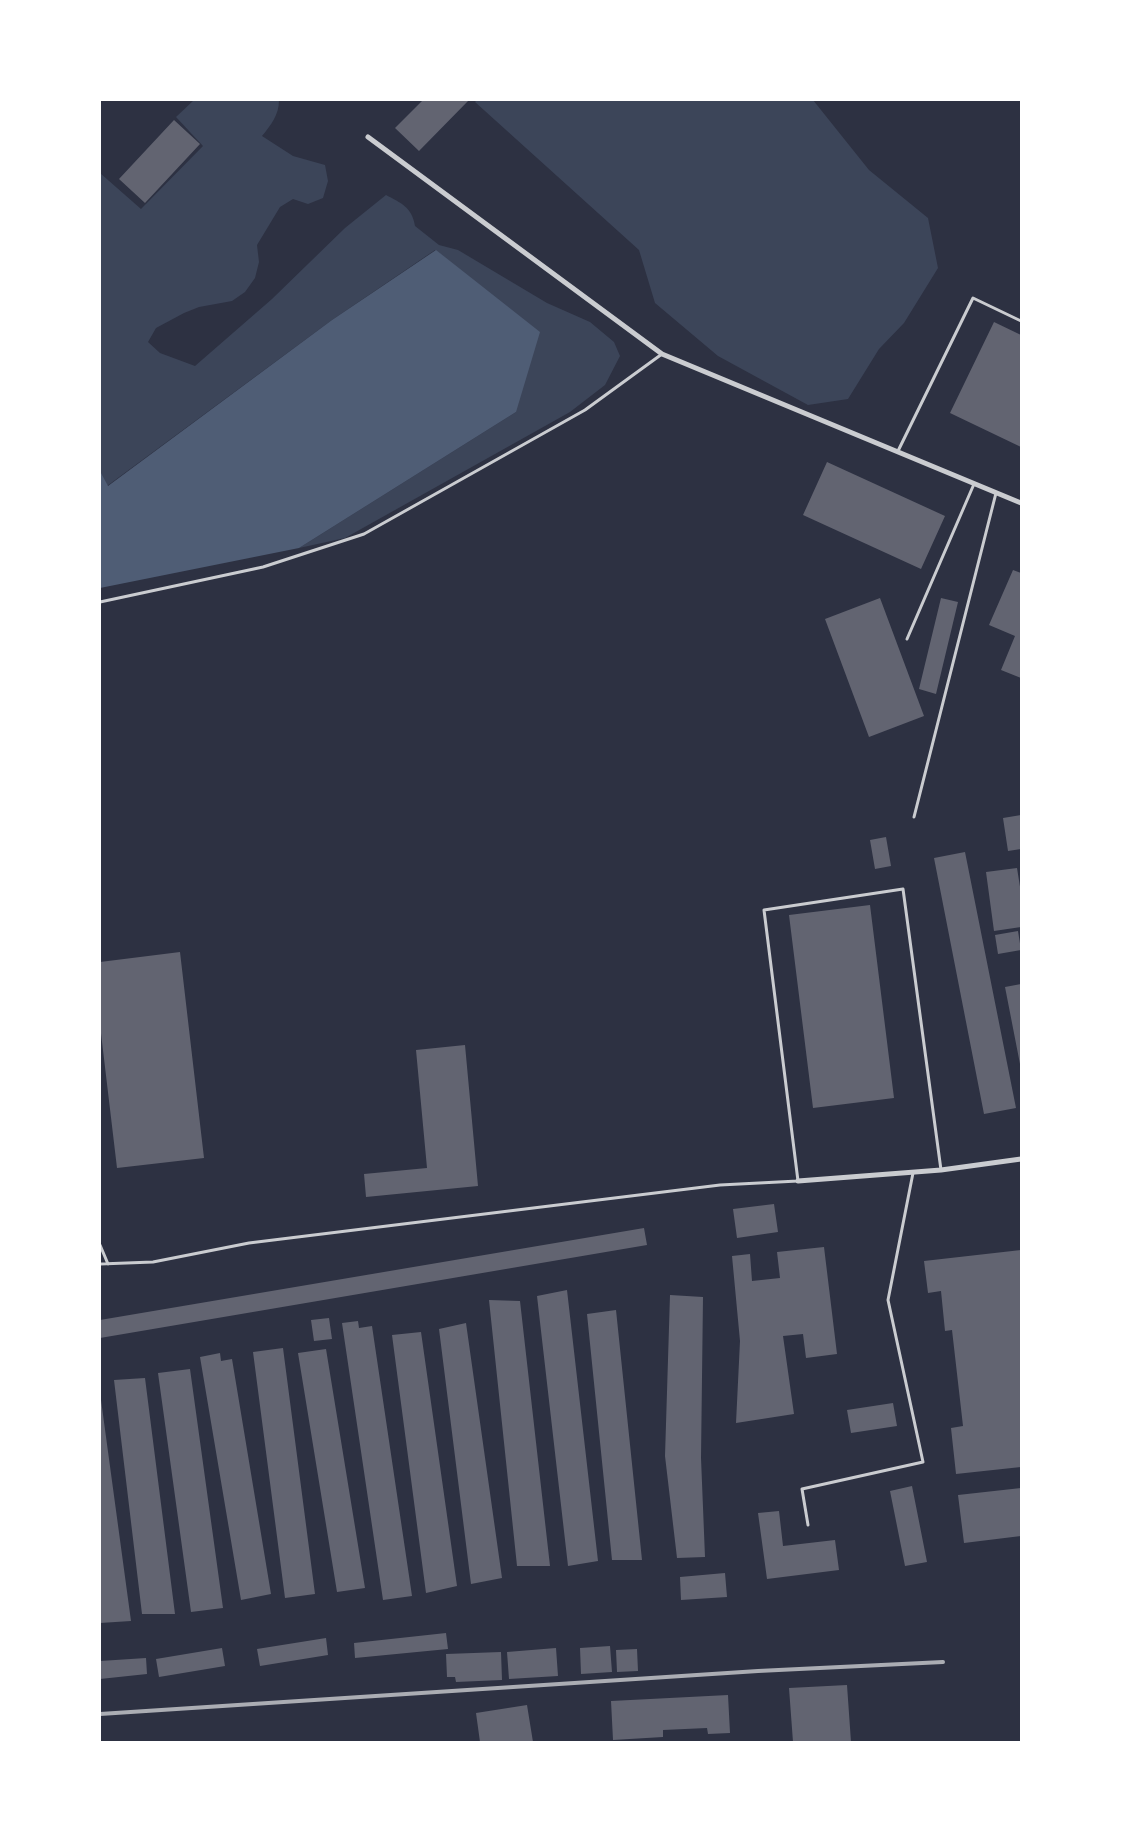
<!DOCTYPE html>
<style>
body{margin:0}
#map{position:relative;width:1121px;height:1842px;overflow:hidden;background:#2d3142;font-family:Inter,sans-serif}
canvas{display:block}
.frame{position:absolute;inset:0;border:101px solid #fff;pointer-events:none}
</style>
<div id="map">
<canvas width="1121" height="1842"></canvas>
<div class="frame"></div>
</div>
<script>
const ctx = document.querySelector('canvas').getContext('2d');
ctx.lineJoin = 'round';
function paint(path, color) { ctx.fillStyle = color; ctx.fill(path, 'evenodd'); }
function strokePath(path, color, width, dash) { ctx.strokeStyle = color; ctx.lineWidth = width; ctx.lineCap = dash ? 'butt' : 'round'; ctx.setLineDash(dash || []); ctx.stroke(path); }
const green = new Path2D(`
 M194,100H279C279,115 271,125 262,136L293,156L325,165L328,181L323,198L308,204L293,199L280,207L257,245L259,262L255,278L245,292L232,301L199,307L184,313L156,328L148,342L160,353L195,366L272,299L345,228L386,195C401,203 412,207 415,226L439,245L458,250L547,303L590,322L614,342L620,356L605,385L570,412L345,538L299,548L516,412L486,291L435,250L332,320L107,486L100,471V173L141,209L203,146L176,117Z
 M477,100H813L869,170L928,218L938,268L904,323L879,349L848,399L808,405L718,356L655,303L639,250L475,102Z`);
const water = new Path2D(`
 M436,250L540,332L516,412L299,548L100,588V471L108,486L332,320Z`);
const building = new Path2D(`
 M423,100H469L419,151L395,128Z
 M174,120L200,144L145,203L119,179Z
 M994,322L1021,335V447L950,413Z
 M827,462L945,516L921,569L803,515Z
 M1013,570L1021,573V678L1001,670L1015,636L989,625Z
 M880,598L924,716L869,737L825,619Z
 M941,598L958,602L936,694L919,689Z
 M1021,815V849L1008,851L1003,818Z
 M886,837L891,866L875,869L870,840Z
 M965,852L1016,1108L984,1114L934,858Z
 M1017,868L1021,893V927L994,931L986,872Z
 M870,905L894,1098L813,1108L789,915Z
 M1018,931L1021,950L998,954L995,935Z
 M180,952L204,1158L117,1168L100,1025V962Z
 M1021,984V1064H1020L1005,987Z
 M465,1045L478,1186L366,1197L364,1174L427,1168L416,1050Z
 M774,1204L778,1232L737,1238L733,1209Z
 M644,1228L647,1245L100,1338V1320Z
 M824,1247L837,1354L806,1358L803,1334L783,1336L794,1414L736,1423L740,1341L732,1256L750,1254L752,1281L780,1278L777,1252Z
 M1021,1250V1467L956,1474L951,1428L963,1426L952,1330L945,1331L941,1291L928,1293L924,1261Z
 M567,1290L598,1561L568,1566L537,1296Z
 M670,1295L703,1297L701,1458L705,1557L677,1558L665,1456Z
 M489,1300L520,1301L550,1566H517Z
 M616,1310L642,1560H612L587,1314Z
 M329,1318L332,1339L314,1341L311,1320Z
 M358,1321L359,1328L372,1326L412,1596L383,1600L342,1323Z
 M466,1323L502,1578L471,1584L439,1329Z
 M421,1332L457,1586L426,1593L392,1335Z
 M283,1348L315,1594L285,1598L253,1352Z
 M326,1349L365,1588L337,1592L298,1353Z
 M220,1353L221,1361L232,1359L271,1594L241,1600L200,1357Z
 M190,1369L223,1608L191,1612L158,1373Z
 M145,1378L175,1614H142L114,1380Z
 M100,1400H101L131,1621L100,1623Z
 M893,1403L897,1426L851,1433L847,1410Z
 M912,1486L927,1562L905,1566L890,1491Z
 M1021,1488V1536L964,1543L958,1495Z
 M779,1511L783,1546L835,1540L839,1570L767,1579L758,1513Z
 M725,1573L727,1597L681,1600L680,1577Z
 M446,1633L448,1649L355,1658L354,1643Z
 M326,1638L328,1655L260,1666L257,1649Z
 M610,1646L612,1672L581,1674L580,1648Z
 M222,1648L225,1666L159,1677L156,1659Z
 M556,1648L558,1676L509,1679L507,1652Z
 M637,1649L638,1671L617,1672L616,1650Z
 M501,1652L502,1680L456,1682L455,1677H447L446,1654Z
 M146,1658L147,1674L100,1679V1661Z
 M847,1685L851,1742H793L789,1688Z
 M728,1695L730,1733L708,1734L707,1728L663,1730V1737L613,1740L611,1701Z
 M527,1705L533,1742H480L476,1713Z`);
const service = new Path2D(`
 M898,451L973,298L1021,321
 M100,602L263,567L364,534L585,410L662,354
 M907,639L974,484
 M914,817L996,493
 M100,1245L108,1264
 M100,1264L153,1262L249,1243L720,1185L798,1181L764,910L903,889L941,1170
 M808,1525L802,1489L923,1462L888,1300L913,1173`);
const minor = new Path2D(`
 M368,137L662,354L1021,503
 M798,1181L941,1170L1021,1159`);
const rail = new Path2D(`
 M100,1714L758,1671L943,1662`);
paint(green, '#3c4559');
paint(water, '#4f5d75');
paint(building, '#626471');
strokePath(service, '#caccd0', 3);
strokePath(minor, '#caccd0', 5);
strokePath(rail, '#abadb3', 4);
</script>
